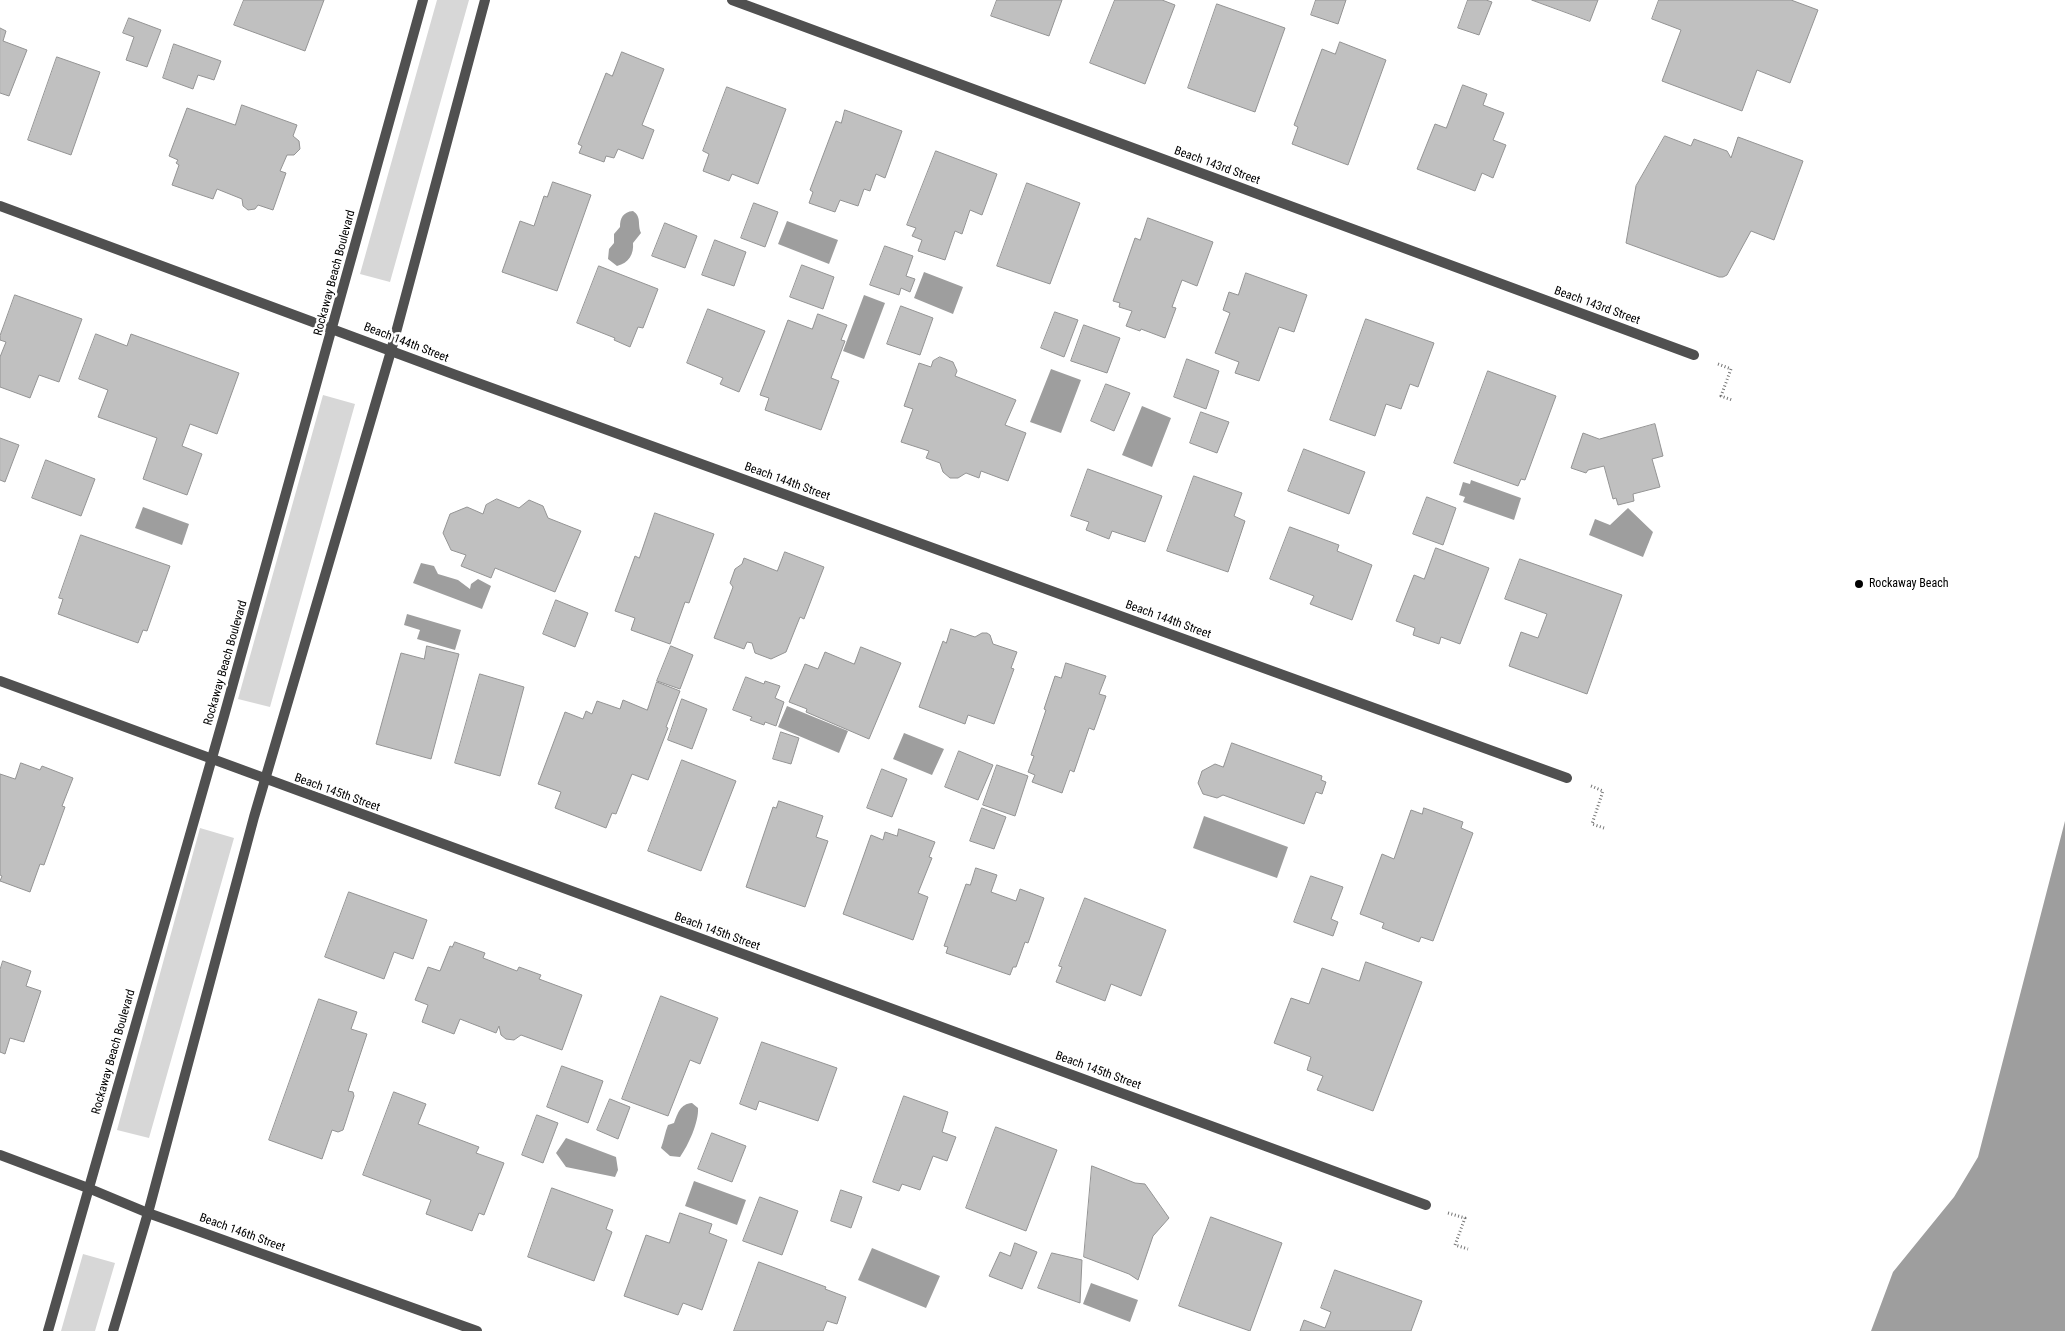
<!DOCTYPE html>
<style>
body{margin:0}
canvas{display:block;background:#fff}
</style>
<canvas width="2065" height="1331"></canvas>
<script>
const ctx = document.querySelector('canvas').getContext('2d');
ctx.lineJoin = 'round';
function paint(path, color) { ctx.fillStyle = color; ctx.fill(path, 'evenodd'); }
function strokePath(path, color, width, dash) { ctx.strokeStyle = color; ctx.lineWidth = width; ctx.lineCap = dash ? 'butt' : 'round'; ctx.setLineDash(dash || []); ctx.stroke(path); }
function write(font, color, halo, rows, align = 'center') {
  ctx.font = font + ' "Roboto Condensed",sans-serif'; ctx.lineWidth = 5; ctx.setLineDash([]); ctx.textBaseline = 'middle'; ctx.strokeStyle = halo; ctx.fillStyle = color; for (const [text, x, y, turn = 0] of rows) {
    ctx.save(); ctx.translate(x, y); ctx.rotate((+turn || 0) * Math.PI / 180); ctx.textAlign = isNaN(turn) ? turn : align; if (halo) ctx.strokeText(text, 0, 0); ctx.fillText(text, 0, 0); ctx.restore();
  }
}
const green = new Path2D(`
 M437,0H469L390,282L360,274Z
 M323,395L355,404L270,707L238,699Z
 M200,828L234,838L149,1138L117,1130Z
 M83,1254L115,1263L95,1331H61Z`);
const water = new Path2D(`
 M633,211C642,217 637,224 641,233L633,243C634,254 629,263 617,266L608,259L609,249L614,243V234L620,227C620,218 623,212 633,211Z
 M787,221L838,240L829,264L778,244Z
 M924,272L963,287L953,314L914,298Z
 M864,295L885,303L864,359L843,351Z
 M1051,369L1081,380L1061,433L1030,422Z
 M1142,406L1171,418L1152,467L1122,455Z
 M1471,480L1521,498L1514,520L1463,502L1465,497L1459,495L1463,482L1470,484Z
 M143,507L189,524L182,545L135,528Z
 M1628,508L1653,532L1643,557L1589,535L1595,519L1610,525Z
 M421,563L434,566L438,574L458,580L470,589L471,584L478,579L491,586L482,609L413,583Z
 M407,614L461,630L455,650L417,639L420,630L404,625Z
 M787,706L848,731L839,753L778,727Z
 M904,733L944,749L932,775L893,759Z
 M1204,816L1288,847L1277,878L1193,848Z
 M2065,821V1331H1871L1893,1272L1954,1197L1978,1157Z
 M692,1103L698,1108C699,1122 688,1146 680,1157L670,1156L661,1148C664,1140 665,1132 668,1125L674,1123C678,1113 680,1104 692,1103Z
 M566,1138L616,1157L618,1170L615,1177L566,1167L556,1153Z
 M694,1181L746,1200L737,1225L685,1206Z
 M872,1248L940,1276L926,1308L858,1280Z
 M1091,1283L1138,1300L1130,1322L1083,1304Z`);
const building = new Path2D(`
 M244,0H324L305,51L234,25Z
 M997,0H1062L1049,36L991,16Z
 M1115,0H1162L1175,5L1145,84L1090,63Z
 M1316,0H1346L1338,24L1311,15Z
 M1468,0H1486L1492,2L1479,35L1458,28Z
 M1532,0H1598L1590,21Z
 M1659,0H1791L1818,10L1790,83L1757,70L1742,111L1662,81L1681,30L1652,19Z
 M1217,4L1285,28L1255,112L1188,88Z
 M129,18L161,30L147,67L126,60L134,37L123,33Z
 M0,28L6,31L3,41L27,50L9,96L0,93Z
 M1340,42L1386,60L1348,165L1292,144L1298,127L1294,125L1322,49L1335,54Z
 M174,44L221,61L214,80L198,75L193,89L163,78Z
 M622,52L664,69L642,125L654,130L643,159L618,149L614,158L606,156L604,162L579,153L582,146L578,144L606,73L612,76Z
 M57,57L100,72L71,155L28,140Z
 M1463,85L1487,94L1483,105L1504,113L1493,140L1506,145L1493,178L1482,173L1475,191L1417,169L1435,124L1446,128Z
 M727,87L786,109L758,184L732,174L729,181L703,171L709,154L703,151Z
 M242,105L297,125L293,136L299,141L300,149L294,155H287L280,171L286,173L273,210L258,205L255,209L248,210L243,206L242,199L217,189L213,199L172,185L179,165L176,163L178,160L169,156L187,108L235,125Z
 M845,110L902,131L885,178L876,174L870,191L864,189L858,206L840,200L835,212L809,203L813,192L810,190L836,121L841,123Z
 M1665,136L1691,146L1694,139L1727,151L1731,158L1738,137L1803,161L1774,240L1751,231L1727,275L1723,277H1719L1626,243L1636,186Z
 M936,151L997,174L982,215L970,210L962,234L955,231L945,260L918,251L922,240L912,236L916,228L907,225Z
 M553,182L591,195L557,291L502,272L520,221L534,226L544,196L547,197Z
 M1027,183L1080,203L1050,284L997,266Z
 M754,203L778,212L765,247L741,238Z
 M1148,218L1213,242L1197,286L1182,280L1172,307L1176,308L1165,338L1141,329L1140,331L1126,326L1132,311L1119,307L1120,303L1113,301L1135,238L1140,240Z
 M665,223L697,236L685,268L652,256Z
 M715,240L746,252L734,286L702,275Z
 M885,246L913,256L906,276L915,279L910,292L901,288L899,295L870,285Z
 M802,265L834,277L823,309L790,297Z
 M599,266L658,289L643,328L638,327L630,347L614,340L615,338L577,323Z
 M1246,273L1307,295L1294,332L1279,327L1259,381L1235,373L1239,362L1215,353L1230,313L1223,310L1229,292L1238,295Z
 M15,295L82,319L59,382L39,375L30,398L0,387V357L6,342L0,340V336Z
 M901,306L933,318L920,355L887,344Z
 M708,309L765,331L739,392L720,384L723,378L687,363Z
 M1055,312L1078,320L1064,357L1041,348Z
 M818,314L847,325L841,340L845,341L831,378L839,381L821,430L765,410L769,398L760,395L788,320L812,329Z
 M1366,319L1434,343L1418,387L1410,384L1401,409L1386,404L1375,436L1330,420Z
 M1084,325L1120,338L1107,373L1071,361Z
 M96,334L127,346L131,334L239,373L217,434L190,424L182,446L202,454L187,495L143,479L157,438L98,417L108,390L79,379Z
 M940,357L953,362L957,371L955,376L1016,400L1005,425L1026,433L1008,481L981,471L979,478L966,473L958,478H950L943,472L940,463L926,458L929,451L901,442L913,409L904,406L919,363L931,367L933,361Z
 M1187,359L1219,371L1206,409L1174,397Z
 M1488,371L1556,396L1525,480L1521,479L1518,486L1454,463Z
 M1106,384L1130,393L1114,431L1091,421Z
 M1201,412L1229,422L1217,453L1190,443Z
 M1655,424L1663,456L1652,459L1660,487L1633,494L1634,501L1618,505L1616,498L1613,499L1604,466L1588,470L1586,473L1571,468L1583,433L1599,439Z
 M0,438L19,445L5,482L0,480Z
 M1304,449L1365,472L1349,514L1288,491Z
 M46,460L95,479L81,516L32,498Z
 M1088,469L1162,496L1145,542L1112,531L1109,539L1086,530L1089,522L1071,516Z
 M1194,476L1242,493L1234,516L1245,521L1228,572L1167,551Z
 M1427,497L1456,508L1443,545L1413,534Z
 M497,499L519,508L529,500L543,506L548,518L581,531L555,592L495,568L491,578L461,566L466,555L451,550L443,533L450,514L467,507L483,514L486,505Z
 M655,513L714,534L689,603L685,602L670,644L631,630L635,618L615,611L635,556L639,558Z
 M1290,527L1339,545L1337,551L1372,565L1352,620L1310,604L1314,596L1270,579Z
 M81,535L170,566L147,631L143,630L138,643L58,614L63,599L59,598Z
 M1436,548L1489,568L1460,644L1441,637L1439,644L1413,635L1415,628L1396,621L1414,575L1424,579Z
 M785,552L824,567L804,619L800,617L786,652L771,659L755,653L752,643L747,642L744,649L714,638L733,587L730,583L735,569L742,564L744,558L777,571Z
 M1520,559L1622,595L1587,694L1509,666L1521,632L1538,638L1547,614L1505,599Z
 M556,600L588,613L575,647L543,634Z
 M951,629L975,637L982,633H987L990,635L993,644L1017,652L1011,668L1014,669L994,724L968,715L965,724L919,707L943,641L946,643Z
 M427,646L459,654L431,759L376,744L401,653L424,659Z
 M671,646L693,655L680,689L657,681Z
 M861,647L901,663L869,739L806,712L807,709L789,702L805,664L818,669L825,652L854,664Z
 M1066,663L1106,676L1099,694L1106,696L1094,730L1089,728L1074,772L1070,770L1062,793L1032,782L1035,775L1028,772L1034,756L1031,755L1046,710L1044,709L1055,676L1061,678Z
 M480,674L524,687L500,776L455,763Z
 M746,677L764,684L765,681L780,686L775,698L784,702L776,726L765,722L764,725L750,720L752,717L733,710Z
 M657,682L680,691L666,727L668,728L648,780L632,774L616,814L612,813L606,828L555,808L561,792L538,784L565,712L583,719L586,711L592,714L597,701L620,709L623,700L647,710Z
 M682,699L707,709L692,749L668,740Z
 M781,732L799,738L791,764L773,759Z
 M1232,743L1322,776L1321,780L1326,782L1322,794L1316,792L1304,824L1223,795L1217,798L1203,794L1198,783L1202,771L1215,764L1223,767Z
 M959,751L993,765L978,800L945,787Z
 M682,760L736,781L701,871L648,851Z
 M21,763L40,770L42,766L73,778L62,806L65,807L44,865L40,864L30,892L0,881L2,876L0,875V774L15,779Z
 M997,765L1028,776L1015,816L983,805Z
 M882,769L907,779L892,817L867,808Z
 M779,801L823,816L816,837L828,841L805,907L746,887L773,807L776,808Z
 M982,808L1006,817L994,849L970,841Z
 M1424,808L1463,822L1461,828L1473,833L1433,941L1421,937L1419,942L1382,928L1384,923L1360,914L1382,854L1394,859L1411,810L1422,814Z
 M899,829L935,842L929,857L932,858L918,893L928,897L913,940L843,914L871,835L883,840L885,832L897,836Z
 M976,868L997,875L991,892L1016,901L1020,889L1044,898L1028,943L1025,942L1016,967H1013L1010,975L946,953L948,947L944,946L966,884L970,885Z
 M1311,876L1343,887L1331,919L1338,922L1333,936L1294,922Z
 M349,892L427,920L413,959L394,952L384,979L325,957Z
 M1085,898L1166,930L1141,996L1111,984L1105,1001L1056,982L1062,967L1059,966Z
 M455,942L485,953L483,958L517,971L519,967L541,975L539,979L582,995L562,1050L521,1035L514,1040L506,1039L501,1035L499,1026L496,1033L460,1019L454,1034L422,1022L428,1005L415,1000L428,967L440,971L450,946L452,947Z
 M3,961L31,971L26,986L41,991L24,1042L10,1038L5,1054L0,1052V970Z
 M1366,962L1422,982L1373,1111L1317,1090L1323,1076L1307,1070L1311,1057L1274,1043L1291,998L1309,1004L1322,968L1359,981Z
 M661,996L718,1018L700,1064L690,1060L668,1116L622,1099Z
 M319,999L357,1012L351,1029L367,1034L348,1091L353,1092L354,1096L343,1130L338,1132L332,1130L322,1159L269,1140Z
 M762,1042L837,1068L818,1121L759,1101L756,1110L740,1104Z
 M562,1066L603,1081L588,1123L547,1107Z
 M394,1092L426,1104L418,1124L479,1147L476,1153L504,1163L484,1215L479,1213L472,1231L426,1214L431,1200L363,1175Z
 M904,1096L948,1112L942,1132L956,1137L947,1161L933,1156L920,1190L902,1184L899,1191L873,1182Z
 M610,1099L630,1107L618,1139L597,1130Z
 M537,1115L558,1123L543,1163L522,1155Z
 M996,1127L1057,1150L1026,1231L966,1208Z
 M712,1133L746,1146L732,1182L698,1169Z
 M1092,1166L1135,1183L1145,1184L1169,1218L1153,1236L1138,1280L1129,1274L1084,1257Z
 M552,1188L613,1210L606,1229L612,1232L594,1281L528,1257Z
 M841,1190L862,1197L851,1228L831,1221Z
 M760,1197L798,1211L782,1255L743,1241Z
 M680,1213L712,1224L709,1233L727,1240L702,1310L683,1303L678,1315L624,1296L646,1235L669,1243Z
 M1211,1217L1282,1243L1250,1331L1179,1306Z
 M1015,1243L1037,1252L1022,1289L989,1276L1000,1252L1010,1256Z
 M1052,1253L1082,1260L1080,1303L1038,1288Z
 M759,1262L826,1287L825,1289L846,1297L837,1324L827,1321L823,1331H734Z
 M1335,1270L1422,1301L1411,1331H1300L1304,1320L1325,1328L1331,1312L1321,1308Z`);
const path = new Path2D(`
 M1718,364L1731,369L1721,396L1732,400
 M1591,786L1603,791L1592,824L1604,828
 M1448,1213L1465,1218L1455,1245L1468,1249`);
const minor = new Path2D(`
 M732,0L1694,355
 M0,206L453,374L1567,778
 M0,681L1426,1205
 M0,1155L88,1188L148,1213L477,1331`);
const tertiary = new Path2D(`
 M48,1331L224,716L423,0
 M113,1331L148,1213L254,817L391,351L485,0`);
const markers = [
 [1859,584,5,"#000"]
];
const streetNames = [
 ["Beach 143rd Street",1217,166,20],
 ["Rockaway Beach Boulevard",335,273,-75],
 ["Beach 143rd Street",1597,306,20],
 ["Beach 144th Street",406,343,21],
 ["Beach 144th Street",787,482,20],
 ["Beach 144th Street",1168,620,20],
 ["Rockaway Beach Boulevard",226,663,-74],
 ["Beach 145th Street",337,793,20],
 ["Beach 145th Street",717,932,20],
 ["Rockaway Beach Boulevard",114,1052,-74],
 ["Beach 145th Street",1098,1071,20],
 ["Beach 146th Street",242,1233,20]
];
const poiNames = [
 ["Rockaway Beach",1869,584]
];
paint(green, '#d7d7d7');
paint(water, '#9e9e9e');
paint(building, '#c0c0c0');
strokePath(building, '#949494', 1);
strokePath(path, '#727272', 3, [1, 2.5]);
strokePath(minor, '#505050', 10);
strokePath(tertiary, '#505050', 10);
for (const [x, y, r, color] of markers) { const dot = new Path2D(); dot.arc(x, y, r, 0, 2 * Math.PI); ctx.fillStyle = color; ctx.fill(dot); strokePath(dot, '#fff', 2); }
write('12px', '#000', '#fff', streetNames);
write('12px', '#000', '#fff', poiNames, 'left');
</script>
